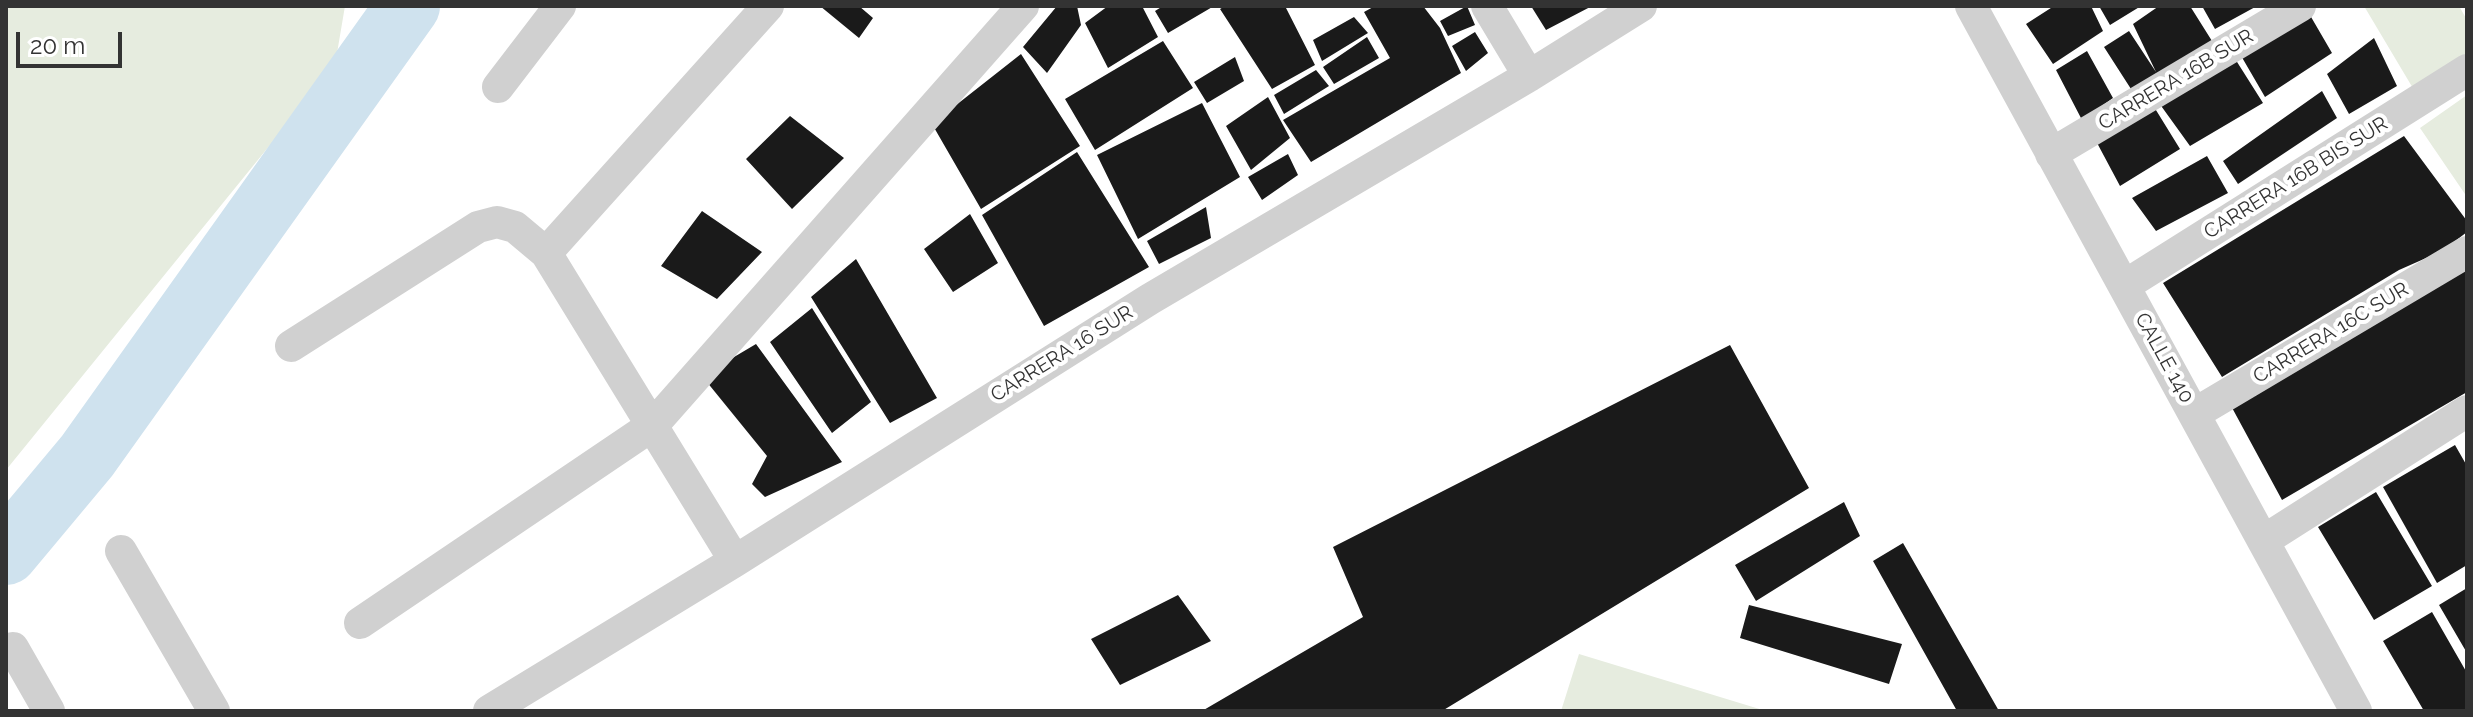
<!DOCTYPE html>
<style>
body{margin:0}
#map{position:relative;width:2473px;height:717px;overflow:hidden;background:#fff;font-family:Raleway,sans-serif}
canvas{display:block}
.frame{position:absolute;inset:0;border:8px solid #333;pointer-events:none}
.scale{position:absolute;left:16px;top:32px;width:106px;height:36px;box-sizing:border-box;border:4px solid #333;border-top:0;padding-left:10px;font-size:24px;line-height:28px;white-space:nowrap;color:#333;-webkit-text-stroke:6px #fff;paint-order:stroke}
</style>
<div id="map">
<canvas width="2473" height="717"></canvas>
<div class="frame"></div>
<div class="scale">20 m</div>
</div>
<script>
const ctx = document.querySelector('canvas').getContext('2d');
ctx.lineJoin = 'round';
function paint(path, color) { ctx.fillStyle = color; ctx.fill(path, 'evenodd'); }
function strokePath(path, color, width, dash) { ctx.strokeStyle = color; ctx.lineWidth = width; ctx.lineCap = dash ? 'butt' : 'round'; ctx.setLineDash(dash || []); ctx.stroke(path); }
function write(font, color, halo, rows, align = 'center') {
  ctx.font = font + ' Raleway,sans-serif'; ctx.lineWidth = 8; ctx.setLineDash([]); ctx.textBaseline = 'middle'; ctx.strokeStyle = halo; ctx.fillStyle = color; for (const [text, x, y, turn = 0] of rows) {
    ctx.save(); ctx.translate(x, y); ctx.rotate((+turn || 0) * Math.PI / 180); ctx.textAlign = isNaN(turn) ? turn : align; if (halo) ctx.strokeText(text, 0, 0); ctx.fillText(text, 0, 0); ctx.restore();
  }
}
const green = new Path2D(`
 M6,6H345L335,65L6,470Z
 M2364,6H2459L2467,20V58L2414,90Z
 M2467,95V197L2420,128Z
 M1579,654L1766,711H1561Z`);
const river = new Path2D(`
 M6,553L87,456L408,6`);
const building = new Path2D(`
 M820,6H859L873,18L859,38Z
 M1057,6H1077L1081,25L1047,73L1023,47Z
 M1108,6H1142L1158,37L1108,68L1085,23Z
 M1163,6H1214L1168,33L1155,11Z
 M1225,6H1285L1315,65L1272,89L1220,9Z
 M1375,6H1423L1440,28L1461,73L1311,162L1283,120L1390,58L1364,12Z
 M1467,6L1475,25L1448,36L1440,21Z
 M1531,6H1592L1546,30Z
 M2054,6H2091L2103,31L2053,64L2026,24Z
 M2099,6H2141L2110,25Z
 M2159,6H2190L2212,41L2131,89L2104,47L2129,31L2156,72L2133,24Z
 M2202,6H2257L2215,29Z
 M2307,10L2332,53L2265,97L2240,54Z
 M1354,17L1368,33L1322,61L1313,40Z
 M1475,32L1488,53L1466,71L1452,46Z
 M1367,37L1379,58L1334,84L1323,67Z
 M2374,38L2397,86L2349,114L2327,74Z
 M1163,41L1193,88L1095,150L1065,99Z
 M2087,51L2113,98L2082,120L2056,70Z
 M1021,54L1080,146L981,209L932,124Z
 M2232,54L2263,103L2190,146L2159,103Z
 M1235,57L1244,81L1207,103L1194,82Z
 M1316,70L1329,86L1284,114L1274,95Z
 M2322,91L2337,118L2238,184L2223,161Z
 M1268,97L1290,138L1251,170L1226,126Z
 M2151,102L2180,149L2120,186L2096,141Z
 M1202,103L1240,177L1138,239L1097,155Z
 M790,116L844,158L792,209L746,159Z
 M2404,136L2467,221V232L2442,251L2399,270L2222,377L2163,283Z
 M1077,152L1149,267L1044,326L982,215Z
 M1288,154L1298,175L1262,200L1248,177Z
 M2207,156L2228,193L2156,231L2132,198Z
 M1206,207L1211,238L1159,264L1147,241Z
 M702,211L762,252L717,299L661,266Z
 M970,214L998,263L953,292L924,249Z
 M856,259L937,398L890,423L811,297Z
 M2467,260V392L2282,500L2230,404Z
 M812,308L871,402L832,433L770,342Z
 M756,344L842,462L765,497L752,484L767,456L702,376Z
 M1730,345L1809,488L1442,711H1202L1363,617L1333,547Z
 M2455,445L2467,466V565L2437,583L2383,487Z
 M2376,492L2432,586L2374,620L2318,527Z
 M1844,502L1860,536L1756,601L1735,565Z
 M1903,543L1999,711H1957L1873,561Z
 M2467,588V653L2439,605Z
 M1178,595L1211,641L1120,685L1091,639Z
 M1749,605L1902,644L1889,684L1740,638Z
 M2432,612L2467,673V711H2424L2383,641Z`);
const street = new Path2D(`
 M1487,6L1529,76
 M1971,6L2356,711
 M498,87L560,6
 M2051,154L2300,6
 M2124,286L2467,70
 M291,346L478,227L497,222L515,227L546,253
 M2194,414L2467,252
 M2263,541L2467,411
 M121,551L214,711
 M735,561L546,253L768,6
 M360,623L653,425L1023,6
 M13,648L49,711
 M489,711L735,561L1150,299L1529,76L1641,6`);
const streetNames = [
 ["CARRERA 16B SUR",2176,80,-31],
 ["CARRERA 16B BIS SUR",2296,178,-32],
 ["CARRERA 16C SUR",2331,333,-31],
 ["CARRERA 16 SUR",1062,354,-32],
 ["CALLE 140",2164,358,61]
];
paint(green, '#e6ecdf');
strokePath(river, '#cfe2ee', 64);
paint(building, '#1a1a1a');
strokePath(street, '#d0d0d0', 32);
write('20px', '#333', '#fff', streetNames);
</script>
